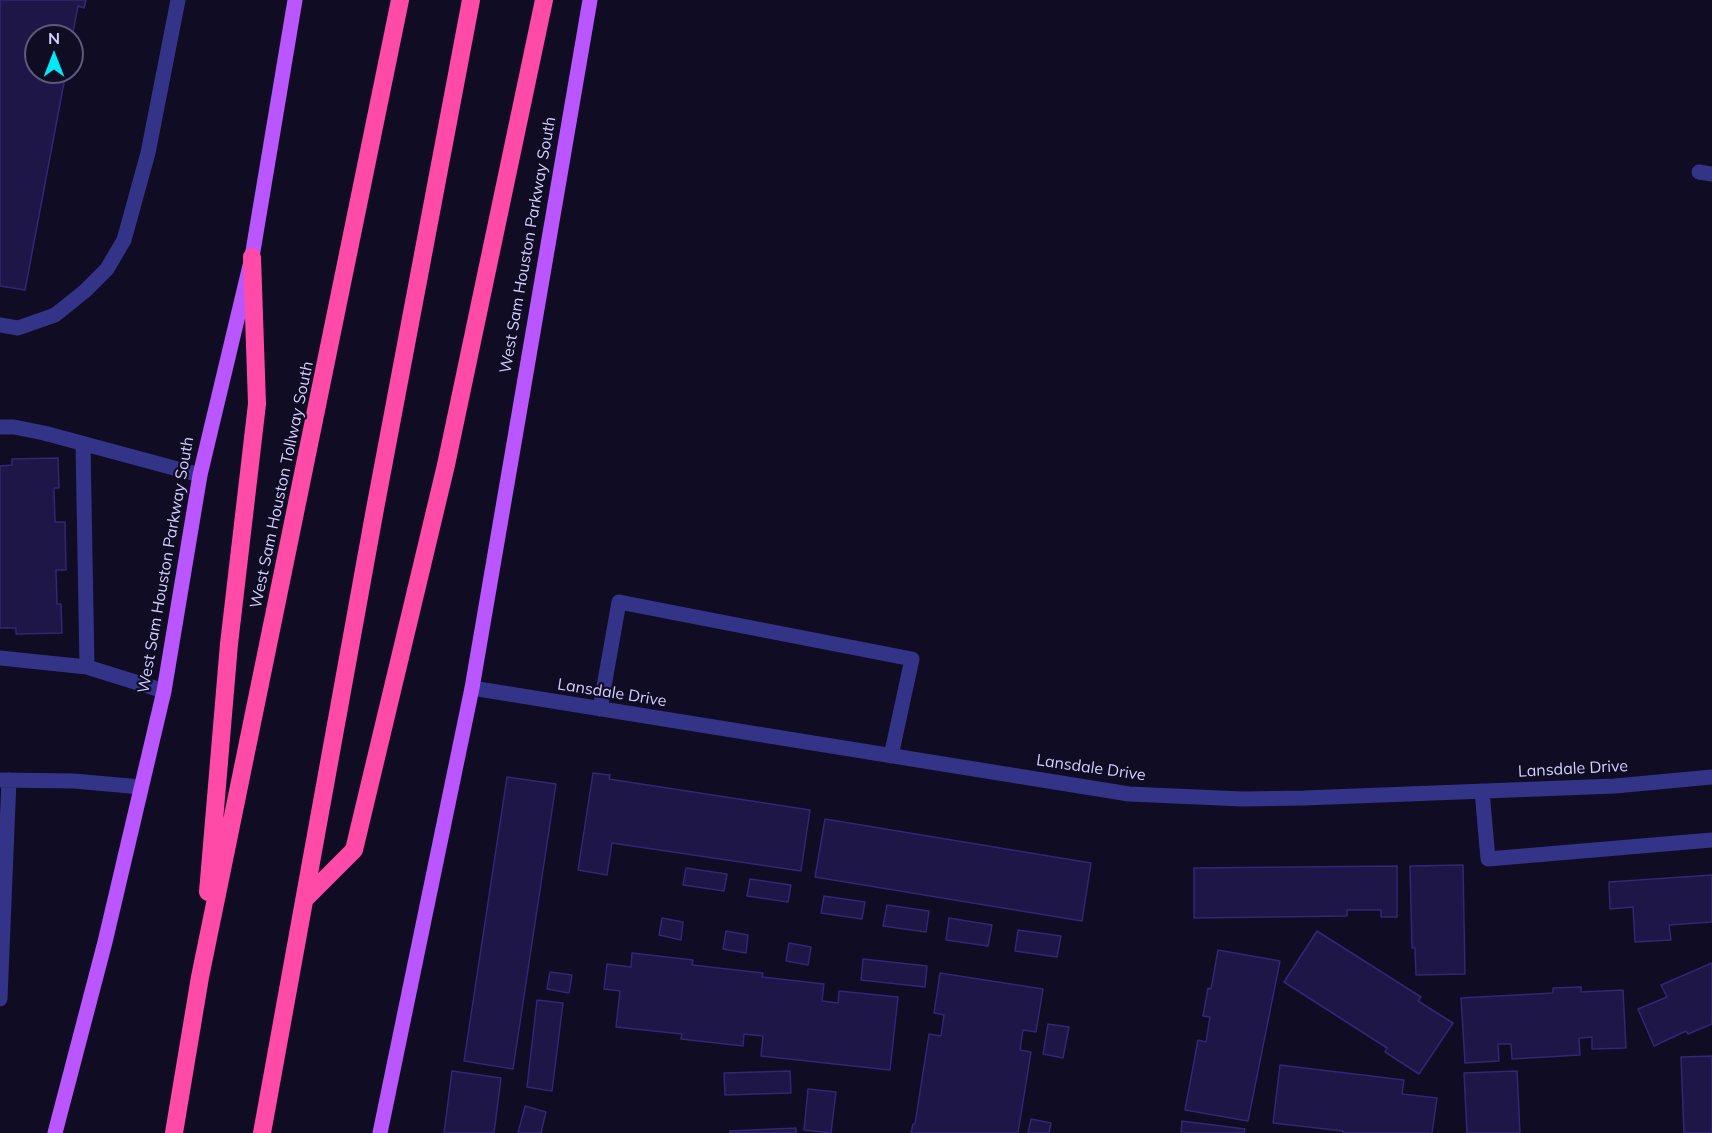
<!DOCTYPE html>
<style>
body{margin:0}
#map{position:relative;width:1712px;height:1133px;overflow:hidden;background:#0f0c24;font-family:Mulish,sans-serif}
canvas{display:block}
.north{position:absolute;left:24px;top:24px;width:60px;height:60px;box-sizing:border-box;background:#0f0c24;border:2px solid #5d5a7c;border-radius:50%;rotate:0deg;font-size:16px;font-weight:700;line-height:24px;text-align:center;color:#d3cfff}
.north::after{content:'';display:block;margin:auto;width:21px;height:27px;background:#00e9fa;clip-path:polygon(50% 0,100% 100%,50% 72%,0 100%)}
</style>
<div id="map">
<canvas width="1712" height="1133"></canvas>
<div class="north">N</div>
</div>
<script>
const ctx = document.querySelector('canvas').getContext('2d');
ctx.lineJoin = 'round';
function paint(path, color) { ctx.fillStyle = color; ctx.fill(path, 'evenodd'); }
function strokePath(path, color, width, dash) { ctx.strokeStyle = color; ctx.lineWidth = width; ctx.lineCap = dash ? 'butt' : 'round'; ctx.setLineDash(dash || []); ctx.stroke(path); }
function write(font, color, halo, rows, align = 'center') {
  ctx.font = font + ' Mulish,sans-serif'; ctx.lineWidth = 4.5; ctx.setLineDash([]); ctx.textBaseline = 'middle'; ctx.strokeStyle = halo; ctx.fillStyle = color; for (const [text, x, y, turn = 0] of rows) {
    ctx.save(); ctx.translate(x, y); ctx.rotate((+turn || 0) * Math.PI / 180); ctx.textAlign = isNaN(turn) ? turn : align; if (halo) ctx.strokeText(text, 0, 0); ctx.fillText(text, 0, 0); ctx.restore();
  }
}
const building = new Path2D(`
 M0,0H86L84,8L78,6L72,38V36H36V72H66L25,290L0,286Z
 M58,458L59,488H54L55,522H65L66,570H56L57,604H61L62,633L16,634V628H0V466L12,465V459Z
 M593,773L610,775L609,779L810,810L801,871L612,843L607,875L578,870Z
 M507,777L556,784L513,1069L464,1061Z
 M825,819L1091,863L1082,921L815,877Z
 M1463,865L1465,974L1416,975L1415,948H1412L1410,866Z
 M1397,866V917H1381V910H1347V916L1194,918V868Z
 M686,868L727,874L724,891L683,885Z
 M1712,875V922L1669,925L1671,940L1635,942L1633,907L1610,909L1609,882Z
 M750,879L791,885L788,902L747,896Z
 M824,896L865,902L862,919L821,913Z
 M887,905L929,911L926,932L883,926Z
 M662,918L683,922L681,940L659,935Z
 M949,918L992,925L988,946L946,940Z
 M1018,930L1061,936L1057,957L1015,951Z
 M726,931L748,935L746,953L723,949Z
 M1317,931L1421,997L1418,1001L1453,1023L1419,1074L1385,1052L1387,1048L1284,982Z
 M789,943L811,947L808,965L786,961Z
 M1218,950L1280,961L1248,1121L1185,1110L1198,1040L1206,1042L1210,1017L1203,1016L1208,988L1211,989Z
 M632,953L693,960L692,965L763,973L762,977L824,984L822,1001L838,1003L839,991L898,997L890,1070L761,1056L763,1036L744,1034L743,1046L681,1039L682,1034L616,1027L620,991L604,989L607,964L631,967Z
 M863,959L927,966L925,987L861,980Z
 M1712,963V1024L1688,1034L1686,1031L1654,1046L1638,1009L1667,997L1661,985Z
 M550,972L572,975L569,993L547,989Z
 M940,973L1043,989L1036,1032L1023,1030L1020,1050L1031,1052L1018,1133H911L913,1124H915L929,1034L941,1036L944,1015L934,1013Z
 M1581,987V992L1623,990L1626,1048L1592,1049V1037L1579,1038L1580,1055L1512,1059L1511,1044H1498L1499,1061L1465,1063L1461,998L1553,993V988Z
 M537,1000L563,1003L552,1091L527,1087Z
 M1048,1024L1069,1027L1063,1058L1043,1054Z
 M1712,1056V1133H1684L1681,1057Z
 M1280,1065L1404,1080L1402,1094L1437,1098L1432,1133H1343V1131L1273,1123Z
 M452,1071L501,1078L494,1133H444Z
 M790,1071L791,1093L725,1095L724,1073Z
 M1517,1071L1520,1133H1467L1464,1073Z
 M808,1089L836,1092L831,1133L804,1130Z
 M525,1106L546,1112L541,1133H518Z
 M1031,1119L1051,1123L1049,1133H1028Z
 M1182,1121L1245,1129L1244,1133H1181Z
 M796,1128V1133H730V1131Z`);
const minor = new Path2D(`
 M1699,172L1712,174
 M0,325L18,328L55,315L85,291L107,269L124,240L148,153L178,0
 M0,427H14L44,433L200,475
 M83,444L87,667
 M0,658L87,667L164,691
 M472,688L1129,794L1243,799L1304,798L1615,786L1712,777
 M600,709L619,602L912,659L891,756
 M0,780L74,781L141,787
 M1482,791L1488,859L1712,840
 M0,999L9,780`);
const major = new Path2D(`
 M55,1133L105,942L164,691L200,475L252,257L295,0
 M380,1133L472,688L590,0`);
const highway = new Path2D(`
 M208,892L229,644L257,404L252,257
 M305,899L354,850L446,465L544,0
 M174,1133L200,977L400,0
 M262,1133L375,509L471,0`);
const streetNames = [
 ["West Sam Houston Parkway South",528,245,-80],
 ["West Sam Houston Tollway South",282,485,-78],
 ["West Sam Houston Parkway South",166,565,-80],
 ["Lansdale Drive",612,693,9],
 ["Lansdale Drive",1091,768,8],
 ["Lansdale Drive",1573,769,-3]
];
paint(building, '#1e1647');
strokePath(building, '#332675', 1.5);
strokePath(minor, '#333387', 15);
strokePath(major, '#ba56ff', 15);
strokePath(highway, '#ff4aa7', 18);
write('16px', '#d3cfff', '#0f0c24', streetNames);
</script>
